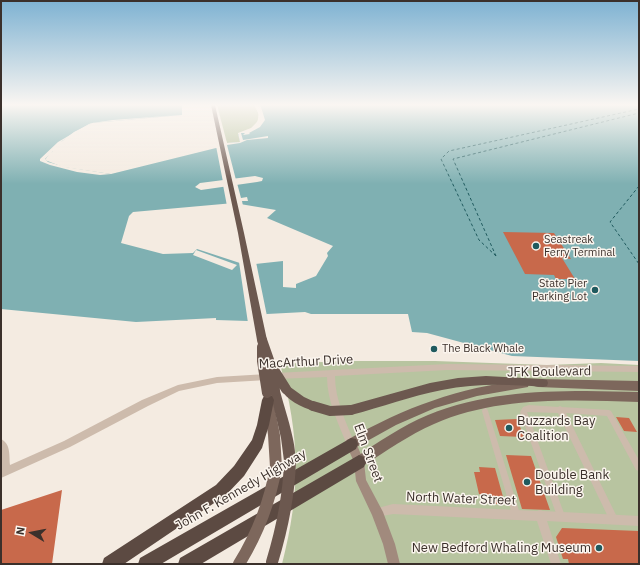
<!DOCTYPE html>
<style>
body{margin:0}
#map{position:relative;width:640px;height:565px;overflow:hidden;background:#f4ebe1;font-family:"IBM Plex Sans",sans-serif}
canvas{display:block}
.frame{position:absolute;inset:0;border:2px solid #3b302b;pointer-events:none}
.north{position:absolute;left:12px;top:513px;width:40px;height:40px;-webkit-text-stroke:3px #fbf5ee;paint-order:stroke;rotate:280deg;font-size:11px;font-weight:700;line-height:16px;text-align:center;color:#3b302b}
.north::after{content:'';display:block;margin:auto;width:14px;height:18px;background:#3b302b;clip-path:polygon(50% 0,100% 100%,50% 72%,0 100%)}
</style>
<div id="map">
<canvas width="640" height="565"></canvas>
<div class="frame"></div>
<div class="north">N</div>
</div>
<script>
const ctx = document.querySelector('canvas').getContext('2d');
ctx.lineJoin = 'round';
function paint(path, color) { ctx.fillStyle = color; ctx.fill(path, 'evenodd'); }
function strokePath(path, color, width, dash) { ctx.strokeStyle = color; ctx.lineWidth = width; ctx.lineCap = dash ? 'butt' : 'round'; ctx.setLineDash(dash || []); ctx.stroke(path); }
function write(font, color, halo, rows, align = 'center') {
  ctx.font = font + ' "IBM Plex Sans",sans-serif'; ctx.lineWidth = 3; ctx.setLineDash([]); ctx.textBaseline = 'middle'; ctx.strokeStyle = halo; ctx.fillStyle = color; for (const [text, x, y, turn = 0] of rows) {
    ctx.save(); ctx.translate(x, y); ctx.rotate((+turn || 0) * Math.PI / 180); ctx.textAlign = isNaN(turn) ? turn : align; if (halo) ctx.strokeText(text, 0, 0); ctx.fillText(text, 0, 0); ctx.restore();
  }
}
const green = new Path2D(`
 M217,105H254C262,114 259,126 247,131C243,132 241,132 238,134L240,142L227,143Z
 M344,361H435L547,365L601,363L639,365V564H282C301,491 300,437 280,364Z`);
const water = new Path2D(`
 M1,105H182V115L92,123L74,132L52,149L53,151L50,153L45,160L63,167L111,174L216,148L227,147V143L240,142L238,134L253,129L261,118L256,105H639V361L512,356L427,333L412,332L408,314H311L305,312L267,314L248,321L216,320V318L136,322L1,309ZM255,176L263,178L262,181L257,182L201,190L195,187L200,183ZM234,203L276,210L267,218L333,246L327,253L328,256L316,276L296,284V288L283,287V261L246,265L197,249L193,253L163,254L121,243L129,216L133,212Z`);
const pier = new Path2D(`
 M254,105H259L261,107L265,120L260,127L249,133L250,134L243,135L245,133H241L243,140L268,136V138L247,140L240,143L227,145L236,180L223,182L216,146L225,145L227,141V143L240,142L238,133L251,128L258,121L259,114Z
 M179,115L92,123L62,141L61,144L53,149L54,150L45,159L48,162L66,167L111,174L100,175L77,172L50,165L40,161V159L58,142L89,124L92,123L113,120Z
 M237,183L241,198L247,197L248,201H242L243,206H227L223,185Z
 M196,250L237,265L232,270L193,255Z
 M239,262H256L267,316L248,323Z`);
const ferry = new Path2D(`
 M639,186L610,222L639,264
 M496,256L479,240L441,159L449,151L639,109
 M496,256L453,159L639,113`);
const building = new Path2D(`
 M503,232L554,233L571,259L562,258L575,279H556L554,275L525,274Z
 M616,417L629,418L637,432L624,431Z
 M517,419L524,437L500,436L495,420Z
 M506,455L531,456L550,510L522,509Z
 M479,467L495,468L505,504H488L486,495L479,494L474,472H480Z
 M62,490L52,564H1V510Z
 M562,528L639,531V564H569L568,559H563L556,537Z`);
const minor = new Path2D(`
 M529,405L558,407L560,406L562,407L609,410L611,411L639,460V471L636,470L607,416L566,413L617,517L618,520L617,523L614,524L611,523L558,413L527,412L565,516L564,519L561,520L558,519L520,412L523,407Z
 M485,408L487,409L488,411L520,514L519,517L516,518L513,517L512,514L482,411L483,409Z`);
const tertiary = new Path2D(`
 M447,364L639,366V372L447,370L335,376C335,400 346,422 355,444L354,447L351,448L348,447C339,425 327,401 327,377L276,379L273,378L272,376L273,374L276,373Z
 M267,374L270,375L271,377L270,379L267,380L217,383L179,391L148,406L70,447L1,478V439C11,444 9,455 10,465L64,441L142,400L178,385L217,377Z
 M393,504L537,511L540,510L543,511L639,516V526L547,521L561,564H551L537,521L393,514L377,517L374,515L372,512L374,509Z`);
const secondary = new Path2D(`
 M351,439L355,440L364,462L366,480L383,512L395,544L400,564H388L383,544L372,515L356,481L354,462L346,444L347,440Z`);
const primary = new Path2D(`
 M538,379L639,381V391L538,387L534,386L533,383L534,380Z
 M524,380L528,381L529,384L528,387L477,396L435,408L396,425L351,450L347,448L345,444L347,440C406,407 457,388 524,380Z
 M586,391L639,392V402C571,400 498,396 434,424C409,435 386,451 363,466L359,468L355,466L353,462L355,458C378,442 402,426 428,415C479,394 532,391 586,391Z
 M269,399L273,401L274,404L280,435L282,467L280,471L276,473L272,471L270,467L268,435L264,404L265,401Z`);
const trunk = new Path2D(`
 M211,105H215L244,233L267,340L265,343L262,344L259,343L257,340L238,233Z
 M486,376L543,379L547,380L548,383L547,386L543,387C510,384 476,383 442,390C411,396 382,407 351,415L347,414L346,410L347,406L351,405L430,383L458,378Z
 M286,384L304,397L317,403L318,406L317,409L313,411C302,407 286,400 281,389L282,386Z
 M275,386L279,388L280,391C284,407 300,452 294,465L290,467L286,465L284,461L281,438L270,391L271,388Z`);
const motorway = new Path2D(`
 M268,395L272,396L274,400L269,425L262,448L244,476L226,495L124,564H102L104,558L216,485L234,466L252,440L257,425L262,400L264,396Z
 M351,438L356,439L358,444L356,449L161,564H138L140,558Z
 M359,455L364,457L366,462L364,467L201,564H178L180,558Z`);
const primaryBridge = new Path2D(`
 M239,564C258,533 270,502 276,467`);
const trunkBridgeFar1 = new Path2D(`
 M262,340L269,360L275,391
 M262,347V361L267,393
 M274,370L286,389
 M313,406L330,411L351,410`);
const trunkBridge = new Path2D(`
 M272,562C282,529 289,496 290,461`);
const markers = [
 [536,246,4,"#1f5a5e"],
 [595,290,4,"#1f5a5e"],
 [434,349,4,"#1f5a5e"],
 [509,428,4,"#1f5a5e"],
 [527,482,4,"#1f5a5e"],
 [599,548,4,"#1f5a5e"]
];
const poiNames = [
 ["Seastreak",544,240],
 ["Ferry Terminal",544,253],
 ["State Pier",587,284,"right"],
 ["Parking Lot",587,297,"right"],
 ["The Black Whale",442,349]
];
const nearStreetnames = [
 ["MacArthur Drive",306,362,-3],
 ["JFK Boulevard",549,372,-1],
 ["Elm Street",368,453,70],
 ["John F. Kennedy Highway",241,490,-30],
 ["North Water Street",461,499,2]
];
const nearPoinames = [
 ["Buzzards Bay",517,421],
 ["Coalition",517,436],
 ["Double Bank",535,475],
 ["Building",535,490],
 ["New Bedford Whaling Museum",591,548,"right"]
];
paint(green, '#b8c4a0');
paint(water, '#7fb0b2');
paint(pier, '#f4ebe1');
strokePath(ferry, '#1f5a5e', 1, [3, 2.5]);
paint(building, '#c8694b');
paint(minor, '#cdbbac');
paint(tertiary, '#cdbbac');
paint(secondary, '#a18a7d');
paint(primary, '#7d675c');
paint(trunk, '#6c584f');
paint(motorway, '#5c4a42');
strokePath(primaryBridge, '#7d675c', 12);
strokePath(trunkBridgeFar1, '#6c584f', 10);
strokePath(trunkBridge, '#6c584f', 12);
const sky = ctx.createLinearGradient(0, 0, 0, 184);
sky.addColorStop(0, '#7eb2d2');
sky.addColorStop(0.57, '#faf6f2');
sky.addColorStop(1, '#faf6f200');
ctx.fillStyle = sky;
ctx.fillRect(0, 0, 640, 184);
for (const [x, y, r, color] of markers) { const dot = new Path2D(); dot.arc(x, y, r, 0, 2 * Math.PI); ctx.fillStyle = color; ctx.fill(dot); strokePath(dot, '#fbf5ee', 1.5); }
write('11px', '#3b302b', '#fbf5ee', poiNames, 'left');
write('13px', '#3b302b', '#fbf5ee', nearStreetnames);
write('13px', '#3b302b', '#fbf5ee', nearPoinames, 'left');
</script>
